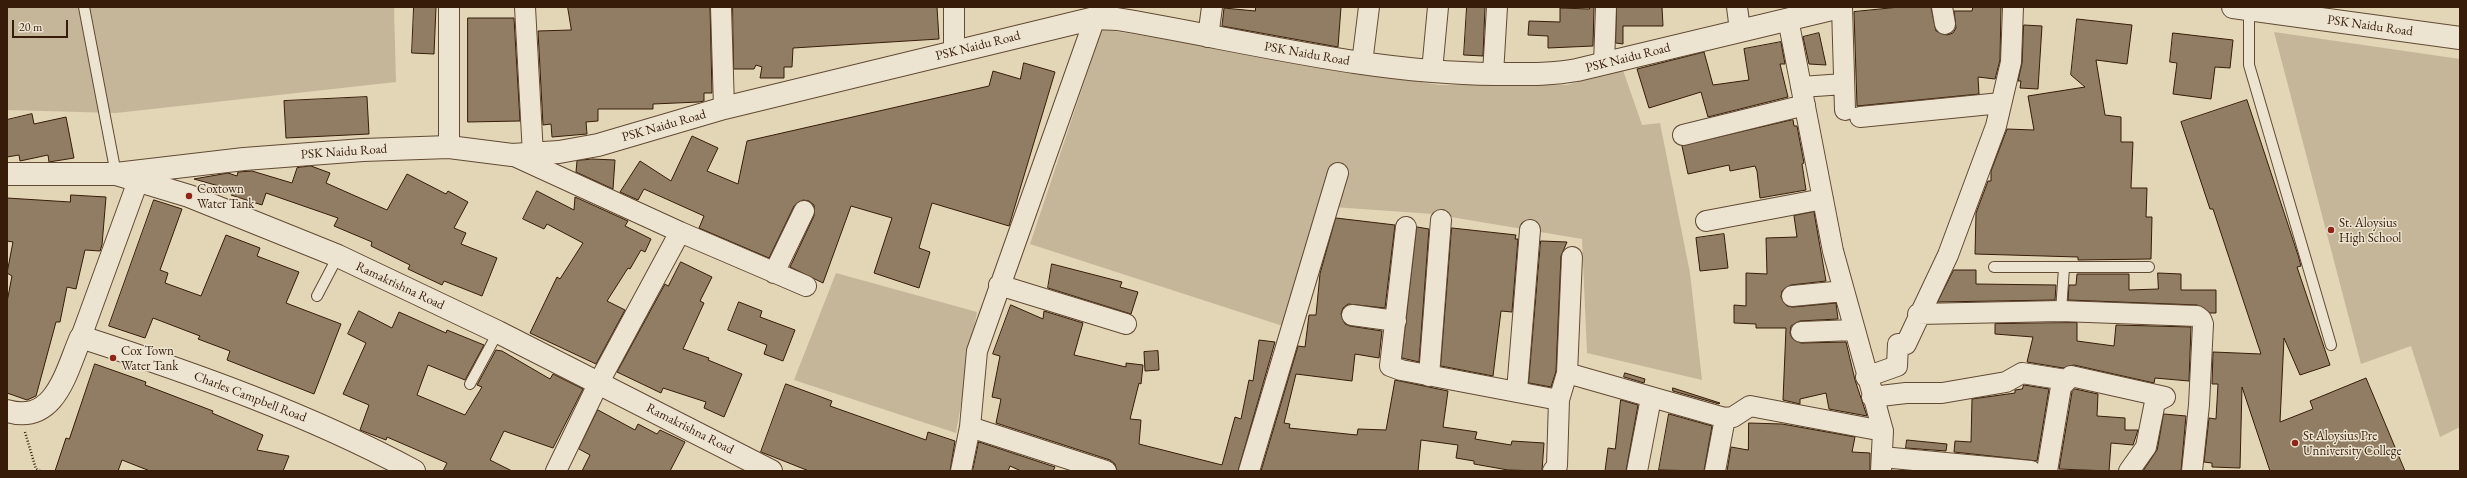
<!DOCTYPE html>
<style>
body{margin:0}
#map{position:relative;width:2467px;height:478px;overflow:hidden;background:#e2d6b6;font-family:"EB Garamond",serif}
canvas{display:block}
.frame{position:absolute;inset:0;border:8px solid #371c09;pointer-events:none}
.scale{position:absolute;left:12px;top:20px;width:56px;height:18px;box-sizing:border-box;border:2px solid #371c09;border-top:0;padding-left:5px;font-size:12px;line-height:14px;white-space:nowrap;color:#371c09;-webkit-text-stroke:3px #ece4d0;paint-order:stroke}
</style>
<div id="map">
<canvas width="2467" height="478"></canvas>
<div class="frame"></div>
<div class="scale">20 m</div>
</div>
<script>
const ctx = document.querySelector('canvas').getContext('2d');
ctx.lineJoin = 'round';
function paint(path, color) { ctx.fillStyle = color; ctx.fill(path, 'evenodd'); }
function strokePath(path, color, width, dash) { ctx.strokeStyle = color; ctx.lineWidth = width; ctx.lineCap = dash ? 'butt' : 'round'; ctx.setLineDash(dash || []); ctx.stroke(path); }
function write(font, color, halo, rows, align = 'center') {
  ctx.font = font + ' "EB Garamond",serif'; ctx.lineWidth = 3; ctx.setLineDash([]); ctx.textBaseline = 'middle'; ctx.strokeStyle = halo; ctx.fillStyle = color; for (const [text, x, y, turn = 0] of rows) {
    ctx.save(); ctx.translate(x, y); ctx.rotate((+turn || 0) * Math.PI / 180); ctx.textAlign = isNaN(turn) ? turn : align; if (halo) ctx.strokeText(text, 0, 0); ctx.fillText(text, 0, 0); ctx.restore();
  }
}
const green = new Path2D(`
 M7,7H394L396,82L116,113L7,110Z
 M1102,29L1439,85H1567L1623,70L1642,125L1660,123L1690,273L1702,380L1587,353L1582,239L1433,214L1319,206L1286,327L1030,244Z
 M2274,32L2460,59V427L2440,437L2411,346L2361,364Z
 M836,273L977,312L956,433L794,380Z`);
const building = new Path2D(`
 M414,7H436L434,54L412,53Z
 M568,7H710L712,93H704V101L699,102L653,104V109H598V121L586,122L587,134L552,137L551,124L543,125L538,31L571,30Z
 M733,7H937L939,39L793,48L792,67H784V78H760L762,67L756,65L754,69H734Z
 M1256,7H1341L1338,47L1222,26L1224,8L1255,11Z
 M1467,7H1485L1483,56L1464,55Z
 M1590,7H1594L1593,46L1548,48V36L1528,35L1529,21L1560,22V8L1589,9Z
 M1617,7H1662L1663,26H1623V44L1616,43Z
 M1900,7H1931L1936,31L1947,35L1953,33L1956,28L1954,11H1972L1973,7H2001L2000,60L1995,79L1978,77L1979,94L1857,106L1854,12Z
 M468,18H514L520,121L468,122Z
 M2077,19L2132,25L2127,64L2096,60L2105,115L2121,117V142H2133L2131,188H2147L2146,217H2152L2151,259L2078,260V257L1975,254L1976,213L1988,181H1991V171L2007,129L2034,130L2028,96L2085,87L2071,75Z
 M2024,25L2042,26L2038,89L2020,88L2021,81H2018L2022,63Z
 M1819,33L1826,65L1809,64L1803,37Z
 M2173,33L2233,40L2230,68L2215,67L2211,99L2173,94L2177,63L2170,62Z
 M1781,42L1785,64H1780L1788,97L1708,117L1701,92L1649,108L1637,69L1704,52L1713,85L1749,80L1744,49Z
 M1024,63L1055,72L1009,226L932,203L919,248L930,252L919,288L874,273L892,218L851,206L823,283L790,267L814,216V205L809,201L803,200L794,206L769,258L699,228L704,216L644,189L638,200L620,192L640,161L671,181L692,136L718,148L707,171L738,184L747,141L989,86L993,71L1020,79Z
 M367,97L369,134L286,138L284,101Z
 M2247,100L2298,255L2301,266L2297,267L2330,365L2300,375L2284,338L2280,422L2313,409L2310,401L2366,378L2405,471H2270L2242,387L2240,468L2212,467V463L2204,462L2209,418L2216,419L2218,384H2212L2213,352L2261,354L2213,209H2210L2181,122Z
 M32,114L34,124L66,117L74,158L49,162L48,155L20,161L19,155L7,157V120Z
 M1793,120L1794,126H1797L1804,163L1802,164L1806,190L1760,198L1757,171L1755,166L1730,171L1729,165L1688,174L1682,146Z
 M592,159L615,160L613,189L576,172L577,161Z
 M311,166L330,173L326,183L387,210L407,174L446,194L448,191L468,202L454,228L466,233L461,244L497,258L482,296L444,281L442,285L408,269L410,265L371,246L372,242L334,226L338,218L266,193L262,205L231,195L233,190L194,179L228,173L237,176L238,172L252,171L292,183L297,168Z
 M537,191L574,210L575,197L628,221L625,226L651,239L645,252L641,250L630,269L628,268L607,301L625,310L596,364L530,333L557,277L560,279L583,243L547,224L544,229L523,219Z
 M71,195L106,197L102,245L100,251L85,250L76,289L67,287L60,322H56L36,396L27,400L7,393V302L12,276L7,273L13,242L7,241V198L70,202Z
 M154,200L182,209L160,270L168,273L165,283L201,296L226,235L260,248L257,256L299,272L286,303L341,324L314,394L227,360L230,351L198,339L200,336L153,318L145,338L109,326Z
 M1814,212L1826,281L1791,285L1782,291L1781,297L1787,306L1793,307L1836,303L1838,319L1800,321L1791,326L1790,333L1792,338L1801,343L1846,342L1855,380L1867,416L1829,409L1826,393L1800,399V404L1783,400L1786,328H1756V324L1734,323V305L1746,306V273L1767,274L1766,238L1797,237L1794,216Z
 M1336,218L1395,225L1385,308L1348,304L1343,308L1341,314L1345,324L1350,326L1382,331L1379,358L1355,354L1352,381L1296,374L1284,423L1290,424L1289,428L1357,435L1358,429L1386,430L1395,380L1448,391L1443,427L1477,432L1475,439L1511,445L1512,441L1544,443L1542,471L1508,470L1474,464V461L1456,458L1458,445L1421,440L1418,471H1261L1298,346L1305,347L1309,315H1316L1320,274Z
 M1417,227L1429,229L1419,362L1402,358Z
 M1452,228L1516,235L1515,239H1518L1512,312L1501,311L1493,376L1441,366Z
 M1724,234L1728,268L1700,271L1696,238Z
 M1541,241L1567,242L1561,256L1556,371L1551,387L1529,383Z
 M681,262L712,277L700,301L704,303L683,349L709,358L708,360L742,374L724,417L704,408L706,402L663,388L661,393L617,372L665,284L668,286Z
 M1052,264L1122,282L1120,287L1138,292L1131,314L1048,288Z
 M1954,270H1976V284L2056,285L2055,300L1938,302Z
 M2158,273L2181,274V290H2216V313H2210L2197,305L2068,300L2069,285H2076L2077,274H2129V290L2158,289Z
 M739,302L762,311L760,317L795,330L783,361L764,354L767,345L728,330Z
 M1011,305L1043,319L1044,311L1083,323L1074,355L1126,367V363L1143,365L1141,384L1139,383L1130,419L1141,420L1139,444L1222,465L1235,417L1241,419L1249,380L1253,381L1259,340L1275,342L1238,471H1117L1115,464L1110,460L996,423L1001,399L992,397L1000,356L993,354Z
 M359,311L392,328L399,312L446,333L447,330L484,345L465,380L428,365L417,395L465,415L482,387L477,385L496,350L502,351L550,379L553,374L583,389L553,448L504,431L490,460L512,471H443L447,463L387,437L386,440L360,430L369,405L343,394L366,343L348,334Z
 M2077,323V341L2114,346L2116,325L2191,327L2189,381L2155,378L2154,383L2074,365L2063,368L2027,362L2033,337L1995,334V324Z
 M1158,351L1159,370L1145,371L1144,352Z
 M95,364L146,382L145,385L213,411L212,413L263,435L257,450L289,456L283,471H150L122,460L118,471H55L66,438L69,439Z
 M1625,373L1645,379L1644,383L1624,377Z
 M786,384L832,401L830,406L926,440L928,432L955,441L950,471H809L761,452Z
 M2024,385L2049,389L2037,461L1954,452L1955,441L1971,442L1972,399L2015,393V390L2022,389Z
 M1673,388L1720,403L1719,404L1673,391Z
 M2075,389L2098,394L2097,416L2125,418V430H2138L2133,445L2111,443L2109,471L2059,469L2072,392Z
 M1621,400L1638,405L1626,471H1605L1608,448L1615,449Z
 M598,410L635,430L638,424L657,434L660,430L685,442L670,471H582L590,455L579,449Z
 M1669,414L1712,426L1704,471L1659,470Z
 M2164,414L2186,416L2181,471H2143L2157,450Z
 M1749,423L1782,424L1855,437L1852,452L1870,453V471H1727L1731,447L1748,450Z
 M1907,440L1947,444L1946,451L1906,448Z
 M979,442L1055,467L1053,471H1021L1010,466L1008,471H973Z`);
const path = new Path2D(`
 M25,432L36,469L40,471`);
const service = new Path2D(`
 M84,7L116,174
 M2249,9V65L2331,345
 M1994,267H2149
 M317,296L338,256
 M2061,311L2064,268
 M470,384L498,332`);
const minor = new Path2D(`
 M525,7L533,155
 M721,7L724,108
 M1737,7L1740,30
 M1842,7L1845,110
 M1942,7L1945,24
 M1788,19L1833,251L1883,431L1881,471
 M1208,37L1212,7
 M954,52V7
 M1362,63L1369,7
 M1604,64L1606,7
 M1432,71L1438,7
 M1493,74L1497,7
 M1801,87L1844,84
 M1860,117L2001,103
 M1683,135L1805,105
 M449,147V7
 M512,155L680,232
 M1706,221L1823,199
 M1406,227L1390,366L1401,370L1559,400
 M774,273L804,211
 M999,285L1126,324
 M1792,296L1844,291
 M1918,314L2061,311L2197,316L2201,319L2203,324L2199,405L2192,471
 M1352,315L1396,321
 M1801,332L1854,330
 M81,337L138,181
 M1567,373L1725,418L1733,417L1750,406L1883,431
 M1429,376L1441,220
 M1866,377L1897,366L1898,344H1906L1948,255L1996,126L2011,62L2013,7
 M1517,391L1530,230
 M1872,397L1906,393H1942L2006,382L2022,373L2066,380
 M970,427L1106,471
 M1882,457L2031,471
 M556,471L599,382L680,232L806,286
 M961,471L970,427L977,351L1095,18
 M1249,471L1338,173
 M1553,471L1557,466L1559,400L1567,373L1572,257
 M1637,471L1651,398
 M1715,471L1725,418
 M2047,471L2061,387L2071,376L2165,397
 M2129,471L2146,447L2155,402L2165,397`);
const tertiary = new Path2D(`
 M2233,7L2460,38
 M7,174H116L189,196L338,256L498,332L771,471
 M116,174L244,159L363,150L449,147L512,155L559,152L598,145L724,108L1095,18L1117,19C1243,40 1367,73 1495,74C1523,74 1550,75 1577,70L1840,7
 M7,411C56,425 66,371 81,337C195,374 308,414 414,471`);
const markers = [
 [189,196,4,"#8f2418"],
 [2331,230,4,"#8f2418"],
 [113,358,4,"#8f2418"],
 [2295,443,4,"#8f2418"]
];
const streetNames = [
 ["PSK Naidu Road",2370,26,8],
 ["PSK Naidu Road",978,46,-14],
 ["PSK Naidu Road",1307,54,10],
 ["PSK Naidu Road",1628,58,-14],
 ["PSK Naidu Road",664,126,-16],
 ["PSK Naidu Road",344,152,-4],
 ["Ramakrishna Road",400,286,25],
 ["Charles Campbell Road",250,397,21],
 ["Ramakrishna Road",690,429,27]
];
const poiNames = [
 ["Coxtown",197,189],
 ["Water Tank",197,204],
 ["St. Aloysius",2339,223],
 ["High School",2339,238],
 ["Cox Town",121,351],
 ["Water Tank",121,366],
 ["St Aloysius Pre",2303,436],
 ["Unniversity College",2303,451]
];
paint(green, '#c5b699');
paint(building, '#907d63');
strokePath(building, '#371c09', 1);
strokePath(service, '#624a34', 12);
strokePath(minor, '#624a34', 22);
strokePath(tertiary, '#624a34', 24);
strokePath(path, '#371c09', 2.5, [1, 2]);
strokePath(service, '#ece4d0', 10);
strokePath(minor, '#ece4d0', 20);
strokePath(tertiary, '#ece4d0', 22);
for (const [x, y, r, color] of markers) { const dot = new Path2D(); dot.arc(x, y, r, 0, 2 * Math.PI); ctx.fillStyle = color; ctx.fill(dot); strokePath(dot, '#ece4d0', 1.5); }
write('13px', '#371c09', '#ece4d0', streetNames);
write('13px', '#371c09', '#ece4d0', poiNames, 'left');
</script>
